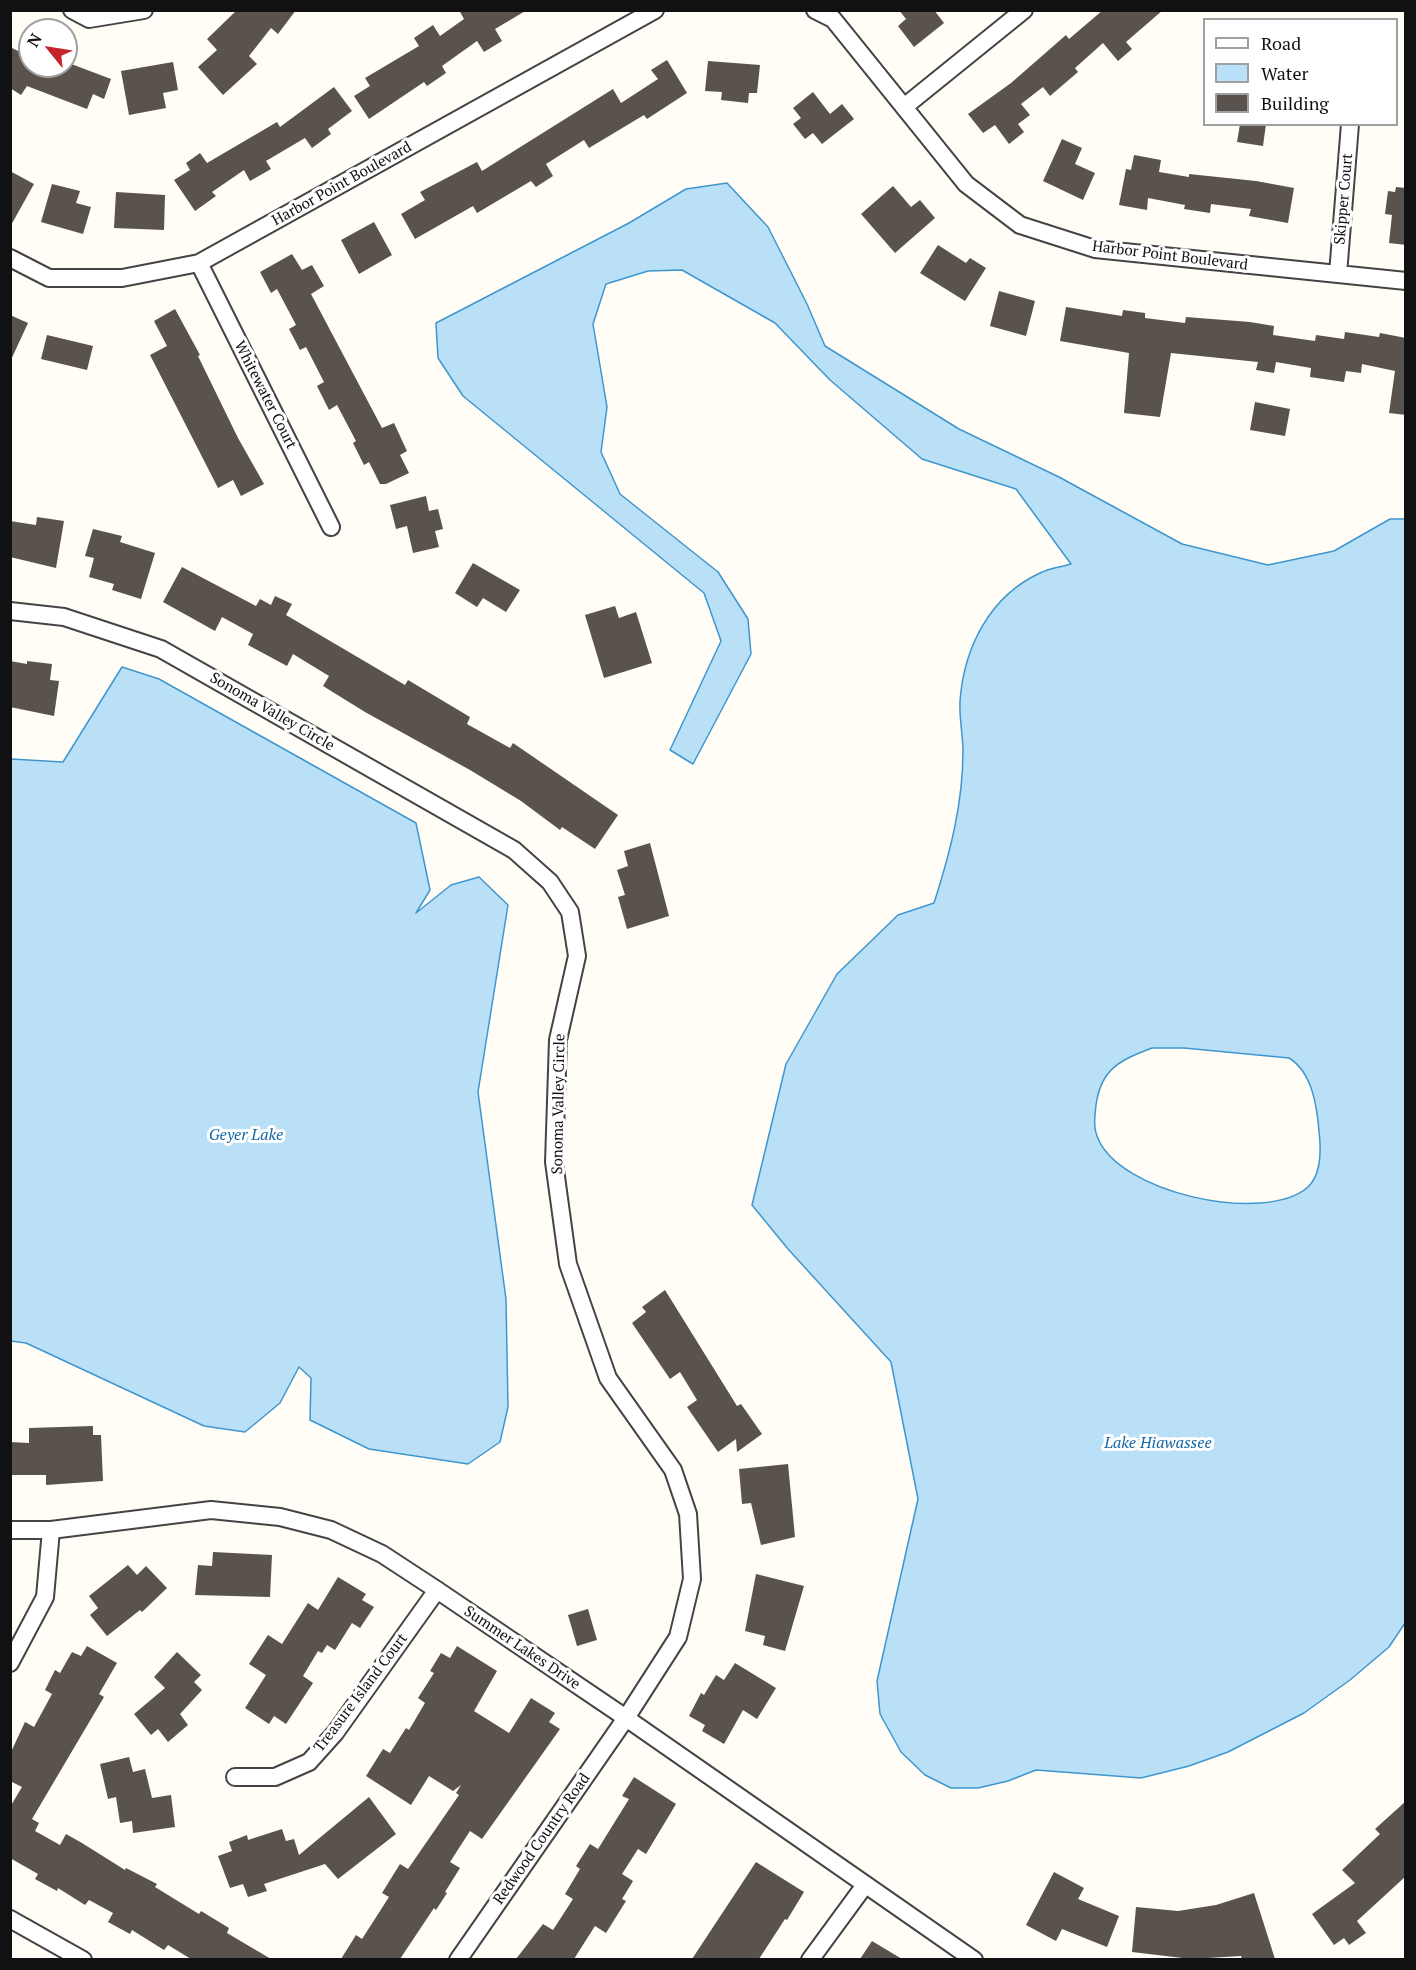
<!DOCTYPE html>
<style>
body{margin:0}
#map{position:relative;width:1416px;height:1970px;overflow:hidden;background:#fffdf5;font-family:"PT Serif",serif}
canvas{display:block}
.frame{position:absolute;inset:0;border:12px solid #111;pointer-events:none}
.legend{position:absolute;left:1203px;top:18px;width:195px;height:108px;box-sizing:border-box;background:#fff;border:2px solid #a0a0a0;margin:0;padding:8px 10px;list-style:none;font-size:18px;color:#111}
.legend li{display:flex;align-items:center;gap:12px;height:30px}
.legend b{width:30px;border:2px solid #a0a0a0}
.north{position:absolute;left:18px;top:18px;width:60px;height:60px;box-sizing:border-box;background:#fff;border:2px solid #a0a0a0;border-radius:50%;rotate:300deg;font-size:16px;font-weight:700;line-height:24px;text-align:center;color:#111}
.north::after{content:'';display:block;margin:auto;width:21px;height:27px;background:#c4262e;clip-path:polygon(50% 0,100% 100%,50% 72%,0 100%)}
</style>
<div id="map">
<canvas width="1416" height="1970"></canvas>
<div class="frame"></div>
<ul class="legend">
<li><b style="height:8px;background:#fff"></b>Road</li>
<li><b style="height:16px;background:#b9e0f7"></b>Water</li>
<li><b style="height:16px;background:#5a524d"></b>Building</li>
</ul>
<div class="north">N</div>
</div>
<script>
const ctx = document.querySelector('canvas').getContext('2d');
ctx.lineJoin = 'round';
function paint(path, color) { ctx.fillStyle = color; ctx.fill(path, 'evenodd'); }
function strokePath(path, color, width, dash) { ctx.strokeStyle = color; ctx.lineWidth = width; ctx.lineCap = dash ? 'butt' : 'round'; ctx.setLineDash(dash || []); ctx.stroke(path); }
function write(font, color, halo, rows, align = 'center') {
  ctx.font = font + ' "PT Serif",serif'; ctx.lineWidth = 6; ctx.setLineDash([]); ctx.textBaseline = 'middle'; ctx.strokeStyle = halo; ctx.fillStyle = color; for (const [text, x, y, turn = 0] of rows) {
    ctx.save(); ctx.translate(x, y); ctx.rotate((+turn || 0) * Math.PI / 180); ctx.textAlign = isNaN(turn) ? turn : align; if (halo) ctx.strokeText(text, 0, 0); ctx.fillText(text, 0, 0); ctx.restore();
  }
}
const water = new Path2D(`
 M727,183L768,227L807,304L825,346L959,429L1059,477L1182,544L1268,565L1334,551L1390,519H1405V1623L1389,1647L1350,1680L1304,1713L1228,1752L1189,1766L1141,1778L1036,1770L1008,1781L978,1788H951L925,1775L901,1752L880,1714L877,1681L918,1499L891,1362L788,1249L752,1205L786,1064L837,974L898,915L934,903C950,853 963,804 963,751C963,735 959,718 960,701C964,647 990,596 1040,573C1050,568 1062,567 1071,564L1016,489L922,459L830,380L775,323L682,270L648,271L606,284L593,324L607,407L601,452L620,494L718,572L748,619L751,654L693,764L670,750L721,641L704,593L463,396L438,358L436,323L629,223L686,189ZM1152,1048H1184L1289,1058C1312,1072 1317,1106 1319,1131C1321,1148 1322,1174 1308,1187C1265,1225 1117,1193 1097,1136C1093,1126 1095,1115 1096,1105C1101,1068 1121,1060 1152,1048Z
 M122,667L159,679L416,823L430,890L416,913L451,885L479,877L508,905L478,1092L506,1299L508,1407L500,1442L468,1464L369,1449L310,1420L311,1378L299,1367L280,1403L245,1432L204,1426L26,1343L11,1341V759L63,762Z`);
const building = new Path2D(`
 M237,10H296L278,34L271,28L249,56L257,64L223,95L198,67L217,50L207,39Z
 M459,10H527L495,29L502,41L484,52L477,41L442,66L446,73L427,86L424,82L369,119L354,96L370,86L365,78L419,46L414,38L433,25L440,36L464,19Z
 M899,10H934L944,23L914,47L898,26L906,19Z
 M1103,10H1163L1126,42L1132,49L1118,61L1103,43L1075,68L1078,72L1050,96L1043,87L1021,104L1030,115L1018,124L1024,132L1009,144L995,125L983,133L968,114L1011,83L1066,35L1069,39Z
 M30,33V66H66V62L111,79L104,99L93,94L87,109L27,86L21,95L10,88V47L18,51Z
 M667,60L687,93L647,119L644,115L589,148L584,140L546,164L553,176L536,187L531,181L477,213L473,206L415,239L401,214L425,200L420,192L477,162L482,171L613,89L621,103L658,79L651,70Z
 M708,61L760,65L757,93H749L748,103L721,100L722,92L705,91Z
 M173,62L178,90L163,93L166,108L129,115L121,71Z
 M334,87L352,111L328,129L331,134L312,148L305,138L266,161L271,169L250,181L244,170L212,192L216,196L195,211L174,180L190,170L186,163L200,153L207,163L277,122L280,127Z
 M813,92L830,114L842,104L854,119L822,144L813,133L805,139L793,124L801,118L793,108Z
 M1240,124H1266L1263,146L1237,142Z
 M1062,139L1082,148L1075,164L1095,173L1083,200L1043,181Z
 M1134,155L1161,160L1159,172L1189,177V174L1256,181L1294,188L1288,223L1249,216L1251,209L1211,204L1210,213L1184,209L1185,205L1148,198L1147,210L1119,205L1126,169L1131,170Z
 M10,171L34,184L10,227Z
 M52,184L80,191L76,203L91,207L83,234L41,222Z
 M893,186L911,207L920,200L935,218L895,253L861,214Z
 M1396,187L1406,188V245L1389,243L1392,215L1385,214L1388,191L1395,192Z
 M116,192L165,195L164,230L114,228Z
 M374,222L392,255L359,274L341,240Z
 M938,245L966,263L970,258L986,268L965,301L920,273Z
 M292,254L302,270L312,265L324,286L311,294L382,428L394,423L407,451L400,455L409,473L386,484H380L369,462L364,465L353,443L356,441L337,405L329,410L317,386L324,382L306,347L300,350L289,329L296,325L277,289L271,293L260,272Z
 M999,291L1035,301L1026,336L990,326Z
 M1066,307L1122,316L1123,310L1145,313V318L1185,323L1186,317L1250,322L1274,326L1273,335L1315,341L1316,335L1344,339L1345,332L1379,337L1380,333L1406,338V415L1389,413L1395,371L1362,364L1361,373L1346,371L1344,382L1310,377L1311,368L1276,362L1274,373L1256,370L1258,362L1171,353L1160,417L1124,413L1129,353L1060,341Z
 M175,309L200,355L198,356L238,438L264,484L241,496L233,480L218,488L150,355L167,346L154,321Z
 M10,315L28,323L10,362Z
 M47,335L93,346L87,370L41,359Z
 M1255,402L1290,409L1285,436L1250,430Z
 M426,496L429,511L438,509L443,529L435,531L439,547L413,553L407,526L396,529L390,505Z
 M37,517L64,521L56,568L10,557V521L36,525Z
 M93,529L122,536L120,542L155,553L141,599L112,590L114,584L89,577L94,558L85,556Z
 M473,563L520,590L506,612L483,598L477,607L455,593Z
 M182,567L256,606L260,599L271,605L275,596L292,604L286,615L405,685L408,680L470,717L467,724L510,748L513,743L618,815L595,849L562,827L560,830L521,801L470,770L365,712L323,686L329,676L293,654L287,666L248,645L253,634L222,617L215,631L163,602Z
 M615,606L619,618L636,612L652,663L604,678L585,615Z
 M10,661L27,664V661L52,664L50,680L59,681L54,716L10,707Z
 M650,843L669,916L627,929L618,897L625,895L617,870L628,866L624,851Z
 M665,1290L737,1406L741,1404L762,1434L737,1452L736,1439L718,1452L687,1407L697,1400L680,1372L670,1379L632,1323L646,1312L642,1307Z
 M93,1426V1435H101L103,1481L46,1485V1475H10V1442L29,1443V1428Z
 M788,1464L795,1537L761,1545L751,1503L742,1504L739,1469Z
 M213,1552L272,1555L270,1597L195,1595L198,1565L212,1566Z
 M128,1565L137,1575L146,1566L167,1588L142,1612L140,1610L107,1636L90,1615L98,1608L89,1596Z
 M756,1574L804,1586L785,1651L763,1645L765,1636L745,1631Z
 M338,1577L366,1594L362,1600L374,1607L360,1628L352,1623L335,1650L327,1645L322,1653L318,1651L303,1676L313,1683L286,1724L274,1716L269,1724L245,1708L266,1675L249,1664L268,1635L282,1644L308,1603L318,1610Z
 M588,1609L597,1640L577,1646L568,1615Z
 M87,1646L117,1663L99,1694L104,1697L32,1819L39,1823L35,1831L60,1845L66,1834L82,1843L125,1870L126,1868L157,1884L155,1887L199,1914L201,1911L229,1928L227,1933L271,1959H191L168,1945L164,1950L132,1930L130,1934L108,1922L113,1913L89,1900L85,1905L58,1888L57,1891L35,1879L38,1874L10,1858V1807L22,1787L10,1781V1754L25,1722L34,1727L52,1694L45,1690L55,1670L60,1673L72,1652L81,1656Z
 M457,1646L497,1671L474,1711L509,1733L531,1698L555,1713L549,1722L560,1729L482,1839L470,1831L450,1862L460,1868L445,1892L447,1893L436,1910L434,1908L400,1959H341L356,1935L362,1939L389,1897L382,1893L400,1864L408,1869L459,1795L456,1793L461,1785L453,1791L429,1776L411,1805L366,1776L383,1749L390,1753L406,1728L409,1730L425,1703L418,1698L434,1673L430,1671L441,1653L450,1658Z
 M177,1652L201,1675L194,1682L202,1690L180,1714L188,1725L168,1742L158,1729L151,1735L134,1714L165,1688L154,1677Z
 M735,1663L776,1688L757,1719L743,1710L724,1744L702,1731L705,1725L689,1716L701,1693L704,1695L716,1675L724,1680Z
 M129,1757L133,1772L145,1769L152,1798L171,1795L175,1827L133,1833L132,1821L120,1823L116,1797L108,1799L100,1764Z
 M634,1777L676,1804L646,1854L638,1849L622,1874L633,1881L622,1899L626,1901L606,1933L595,1926L574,1959H516L543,1924L553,1930L573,1899L565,1894L580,1869L576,1866L590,1844L598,1849L629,1799L622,1796Z
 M369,1797L396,1834L338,1879L325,1864L264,1884L267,1891L248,1897L243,1884L230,1888L218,1856L232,1851L229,1842L247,1835L248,1840L282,1829L286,1841L294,1839L299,1855Z
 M1406,1801V1876L1357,1921L1366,1933L1349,1945L1344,1938L1334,1945L1312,1914L1355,1883L1342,1870L1380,1834L1375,1829Z
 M756,1862L804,1892L787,1920L785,1919L759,1959H692Z
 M1054,1872L1084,1888L1078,1899L1119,1916L1107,1947L1062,1929L1056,1941L1026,1925Z
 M1254,1893L1275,1959H1242L1241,1956L1191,1959L1132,1952L1136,1907L1178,1911L1216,1905Z
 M872,1941L902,1959H860Z`);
const minor = new Path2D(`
 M72,10L89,19L144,10
 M815,10L833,19L966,184L1020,225L1095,249L1406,281
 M904,107L1024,10
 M10,258L49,278H122L199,263L655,10
 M199,263L331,527
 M1338,274L1350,124
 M10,611L64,617L161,649L514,850L550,882L570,912L577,956L558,1040L554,1162L568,1264L608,1378L673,1470L688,1514L692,1579L678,1637L626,1718L458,1960
 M10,1530H51L211,1510L280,1517L331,1530L382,1554L437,1590L626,1718L974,1960
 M10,1663L45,1597L51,1530
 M235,1777H275L309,1762L335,1733L437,1590
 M10,1919L83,1960
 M810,1960L865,1885`);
const streetNames = [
 ["Harbor Point Boulevard",342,184,-29],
 ["Skipper Court",1344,199,-85],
 ["Harbor Point Boulevard",1170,256,7],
 ["Whitewater Court",265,395,63],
 ["Sonoma Valley Circle",272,712,30],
 ["Sonoma Valley Circle",559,1104,-89],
 ["Summer Lakes Drive",522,1648,34],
 ["Treasure Island Court",361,1693,-53],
 ["Redwood Country Road",542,1839,-55]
];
const waterNames = [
 ["Geyer Lake",246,1135],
 ["Lake Hiawassee",1158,1443]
];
paint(water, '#b9e0f7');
strokePath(water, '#3f96cf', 1.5);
paint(building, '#5a524d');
strokePath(minor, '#444', 20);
strokePath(minor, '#fff', 16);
write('15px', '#111', '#fff', streetNames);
write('italic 16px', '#1768a6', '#fff', waterNames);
</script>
